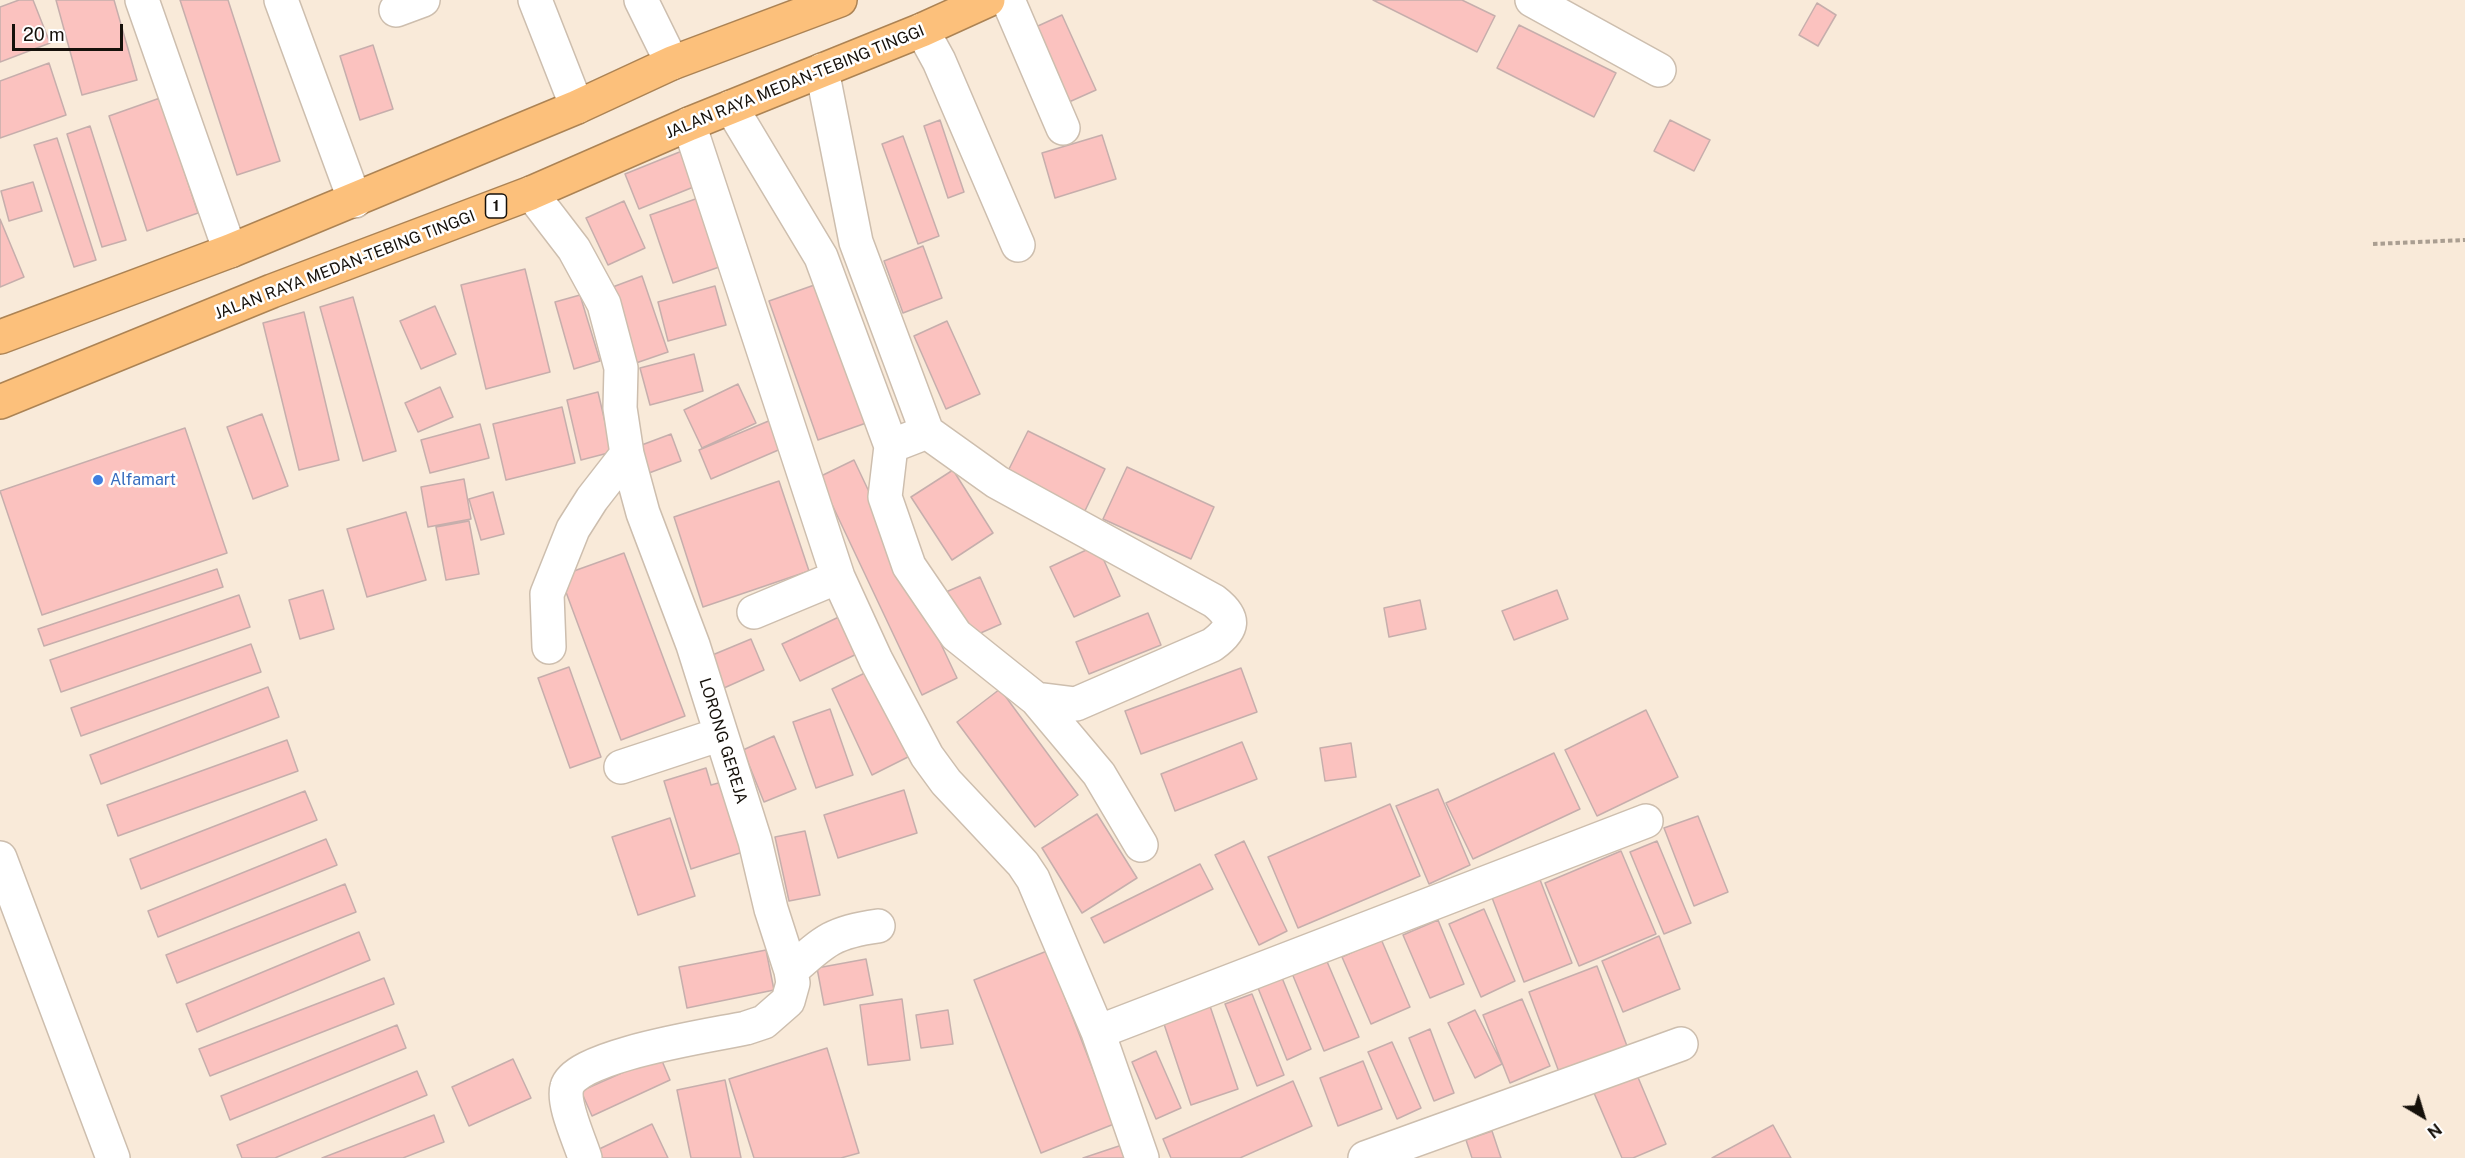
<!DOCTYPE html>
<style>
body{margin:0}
#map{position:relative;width:2465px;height:1158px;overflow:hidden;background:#f9ead9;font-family:"Public Sans",sans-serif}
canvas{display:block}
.north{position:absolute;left:2393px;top:1086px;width:60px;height:60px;-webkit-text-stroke:4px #fff;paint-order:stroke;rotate:142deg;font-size:16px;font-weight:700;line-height:24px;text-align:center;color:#16110b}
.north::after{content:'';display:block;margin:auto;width:21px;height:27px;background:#16110b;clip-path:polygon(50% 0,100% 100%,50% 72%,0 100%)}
.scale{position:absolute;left:12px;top:24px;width:111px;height:27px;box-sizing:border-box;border:3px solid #16110b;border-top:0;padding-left:8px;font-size:18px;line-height:21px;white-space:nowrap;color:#16110b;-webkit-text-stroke:4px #fff;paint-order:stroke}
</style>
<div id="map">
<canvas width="2465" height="1158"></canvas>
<div class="north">N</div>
<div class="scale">20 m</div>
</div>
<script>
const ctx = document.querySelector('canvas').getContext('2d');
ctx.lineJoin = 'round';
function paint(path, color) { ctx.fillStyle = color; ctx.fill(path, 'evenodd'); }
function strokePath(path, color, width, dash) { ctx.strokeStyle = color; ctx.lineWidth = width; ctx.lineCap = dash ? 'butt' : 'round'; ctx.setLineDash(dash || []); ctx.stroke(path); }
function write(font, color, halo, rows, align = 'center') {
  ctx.font = font + ' "Public Sans",sans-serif'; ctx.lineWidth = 5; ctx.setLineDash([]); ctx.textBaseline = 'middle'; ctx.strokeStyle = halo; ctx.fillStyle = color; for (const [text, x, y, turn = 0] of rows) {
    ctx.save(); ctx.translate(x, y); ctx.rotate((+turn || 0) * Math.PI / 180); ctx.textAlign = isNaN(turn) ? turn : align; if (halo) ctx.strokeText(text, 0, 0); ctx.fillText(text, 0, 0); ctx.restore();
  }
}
const building = new Path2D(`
 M19,0H33L50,43L0,62V7Z
 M56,0H114L137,80L82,95Z
 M180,0H228L280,161L237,175Z
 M1373,0H1462L1495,16L1477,52Z
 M1817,3L1836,15L1818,46L1799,35Z
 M1062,15L1096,90L1060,106L1027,31Z
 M1519,25L1616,73L1594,117L1497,68Z
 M373,45L393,109L360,120L340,56Z
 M49,63L66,115L0,138V81Z
 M160,98L198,213L147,231L109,116Z
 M940,120L964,192L948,198L924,126Z
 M1670,120L1710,140L1694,171L1654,151Z
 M90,126L126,240L102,247L67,134Z
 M1102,135L1116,179L1055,198L1042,153Z
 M903,136L939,236L918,244L882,144Z
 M57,138L96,260L74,267L34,145Z
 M682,151L696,186L639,209L625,174Z
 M33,182L42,211L9,221L1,191Z
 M704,196L728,264L673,283L650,215Z
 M624,201L645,248L608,265L586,218Z
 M0,219L24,277L0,287Z
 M923,246L942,298L903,313L884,261Z
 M525,269L550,372L486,389L461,285Z
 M642,276L668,352L636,363L610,288Z
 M820,283L869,422L818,440L769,301Z
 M715,286L726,325L668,341L658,302Z
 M580,295L600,361L574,369L555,302Z
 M353,297L396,451L363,461L320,307Z
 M435,306L456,354L421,369L400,321Z
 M304,312L339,460L299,470L263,323Z
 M947,321L980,394L946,409L914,336Z
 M694,354L703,391L650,405L640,368Z
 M738,384L756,423L702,448L684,410Z
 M440,387L453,417L418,432L405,403Z
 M598,392L612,452L581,460L567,400Z
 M562,407L575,463L506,480L493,424Z
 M262,414L288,486L253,499L227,427Z
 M771,420L783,448L711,479L699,450Z
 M480,424L489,458L430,473L421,440Z
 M185,428L227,553L42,615L0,491Z
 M1028,431L1105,469L1082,517L1004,479Z
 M671,434L681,461L649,473L639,446Z
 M854,460L957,678L922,695L819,477Z
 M1127,467L1214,507L1191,559L1103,519Z
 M953,470L993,533L952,560L911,497Z
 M464,479L471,519L428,527L421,487Z
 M779,481L809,571L703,607L674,517Z
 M493,492L504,534L481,540L469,499Z
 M406,512L426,580L367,597L347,529Z
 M469,521L479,574L446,580L436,527Z
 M1097,545L1120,596L1074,617L1050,567Z
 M624,553L685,716L621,740L560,576Z
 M217,569L223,587L44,646L38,629Z
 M980,577L1001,624L967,639L946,592Z
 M323,590L334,629L300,639L289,600Z
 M1557,590L1568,619L1514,640L1502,611Z
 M239,595L250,627L61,692L50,660Z
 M1420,600L1426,629L1389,637L1384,608Z
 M1148,613L1161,645L1089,674L1076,642Z
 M843,615L861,652L800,681L782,644Z
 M751,639L764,670L724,688L710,656Z
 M251,644L261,672L81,736L71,708Z
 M569,667L601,757L570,768L538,678Z
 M1241,668L1257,712L1141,754L1125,711Z
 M873,669L912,755L872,775L832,689Z
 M268,687L279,717L101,784L90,755Z
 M1000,689L1078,795L1035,827L957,722Z
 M830,709L853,775L816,788L793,722Z
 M1646,710L1678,777L1597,816L1565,750Z
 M774,736L796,789L764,802L743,750Z
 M287,740L298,771L118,836L107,805Z
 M1242,742L1257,779L1175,811L1161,774Z
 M1351,743L1356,777L1325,781L1320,748Z
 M1554,753L1580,809L1473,859L1446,803Z
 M706,768L711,785L722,782L743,852L691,869L664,781Z
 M1438,789L1470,865L1429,884L1396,806Z
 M904,790L917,833L838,858L824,815Z
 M305,791L317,820L141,889L130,859Z
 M1390,804L1420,876L1298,928L1268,857Z
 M1097,814L1137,878L1082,913L1042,848Z
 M1698,816L1728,892L1694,906L1664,828Z
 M670,818L695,896L638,915L612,837Z
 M805,831L820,895L789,901L775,837Z
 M326,839L337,865L158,937L148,911Z
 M1244,841L1287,931L1259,945L1215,855Z
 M1657,841L1691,923L1664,934L1630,852Z
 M1621,851L1656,934L1579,966L1545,883Z
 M1200,864L1213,889L1104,943L1091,918Z
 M1539,877L1572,963L1524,982L1491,895Z
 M345,884L356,912L177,983L166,955Z
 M1484,909L1515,981L1481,997L1449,924Z
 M1438,920L1464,984L1430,998L1403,935Z
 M359,932L370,960L197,1032L186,1004Z
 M1659,936L1680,989L1623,1012L1602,961Z
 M1381,939L1410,1007L1371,1024L1342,957Z
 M766,950L774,990L687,1008L679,967Z
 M1047,951L1114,1124L1041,1153L974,980Z
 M1323,952L1359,1037L1324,1051L1289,966Z
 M866,959L873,995L824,1005L817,968Z
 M1597,966L1627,1046L1559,1072L1529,992Z
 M1278,968L1311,1049L1287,1060L1254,978Z
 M384,978L394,1004L210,1076L199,1049Z
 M1252,994L1284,1075L1257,1086L1225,1004Z
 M902,999L910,1060L868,1065L860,1005Z
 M1522,999L1550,1066L1510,1083L1483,1015Z
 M1210,1006L1238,1089L1191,1105L1163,1021Z
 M948,1010L953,1044L921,1048L916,1015Z
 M1475,1010L1502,1064L1475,1078L1448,1023Z
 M397,1025L406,1048L230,1120L221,1096Z
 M1430,1029L1454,1093L1434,1101L1409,1038Z
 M1392,1042L1421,1108L1397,1119L1368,1052Z
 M827,1048L859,1153L841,1158H754L729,1079Z
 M1156,1051L1181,1108L1156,1119L1132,1062Z
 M660,1056L670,1080L592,1116L581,1091Z
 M513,1059L531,1098L469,1126L452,1087Z
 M1363,1061L1382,1109L1338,1126L1320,1078Z
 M417,1071L427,1095L275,1158H242L237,1145Z
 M1637,1075L1666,1144L1633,1158H1622L1594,1093Z
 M725,1080L741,1158H691L677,1090Z
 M1293,1081L1312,1126L1240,1158H1171L1163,1139Z
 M434,1115L444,1142L403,1158H322Z
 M652,1124L668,1158H599L595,1151Z
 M1773,1125L1791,1158H1712Z
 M1492,1131L1501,1158H1472L1466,1140Z
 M1122,1145L1126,1158H1083Z`);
const path = new Path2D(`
 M2373,244L2465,240`);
const minor = new Path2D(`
 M142,0L230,251
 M281,0L355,201
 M535,0L577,107
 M641,0L672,63
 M1008,0L1063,128
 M1532,0L1659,70
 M396,10L423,0
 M922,30L939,61L1018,245
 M822,70L856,242L927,432L997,482L1214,601C1236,618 1234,629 1212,645L1076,704L1036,699
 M731,107L821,257L891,446
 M689,124L838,577L876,660L927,756L946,782L1023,864L1033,879L1098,1032L1142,1158
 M531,193L574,249L604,304L621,368L620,408L627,454L643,513L693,645L755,841L771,909L791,971L793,983L788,1001L764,1022L746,1028C714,1035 575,1055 567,1087C562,1104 580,1141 585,1158
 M927,432L891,446L885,497L909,566L956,635L1036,699L1099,774L1141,845
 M754,612L838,577
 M549,647L547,594L573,529L592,499L627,454
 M621,767L721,734
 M0,858L113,1158
 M791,971C824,941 833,932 878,926
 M1098,1032L1646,821
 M1365,1158L1681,1044`);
const highway = new Path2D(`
 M0,337L230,251L577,107L672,63L840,0
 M0,402L272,291L531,193L689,124L922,30L988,0`);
const markers = [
 [98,480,6,"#3f7fe0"]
];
const shields = [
 [496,206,21]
];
const shieldNames = [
 ["1",496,206]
];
const streetNames = [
 ["JALAN RAYA MEDAN-TEBING TINGGI",795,82,-22],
 ["JALAN RAYA MEDAN-TEBING TINGGI",345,265,-21],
 ["LORONG GEREJA",723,741,73]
];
const shopNames = [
 ["Alfamart",110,480]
];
paint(building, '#fbc2bf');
strokePath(building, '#c6aeac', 1.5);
strokePath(minor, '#cdbeae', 36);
strokePath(highway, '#ac8354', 36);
strokePath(path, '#aa9e91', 4, [4.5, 3]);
strokePath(minor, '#fff', 33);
strokePath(highway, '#fcc07b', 33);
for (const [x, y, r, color] of markers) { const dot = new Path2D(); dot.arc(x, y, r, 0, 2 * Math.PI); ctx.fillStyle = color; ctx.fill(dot); strokePath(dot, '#fff', 2); }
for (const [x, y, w] of shields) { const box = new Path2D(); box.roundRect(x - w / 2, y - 12, w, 24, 4.5); ctx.fillStyle = '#fff'; ctx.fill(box); strokePath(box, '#16110b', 1.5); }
write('bold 15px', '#16110b', null, shieldNames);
write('16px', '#16110b', '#fff', streetNames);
write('16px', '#366cbe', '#fff', shopNames, 'left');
</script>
